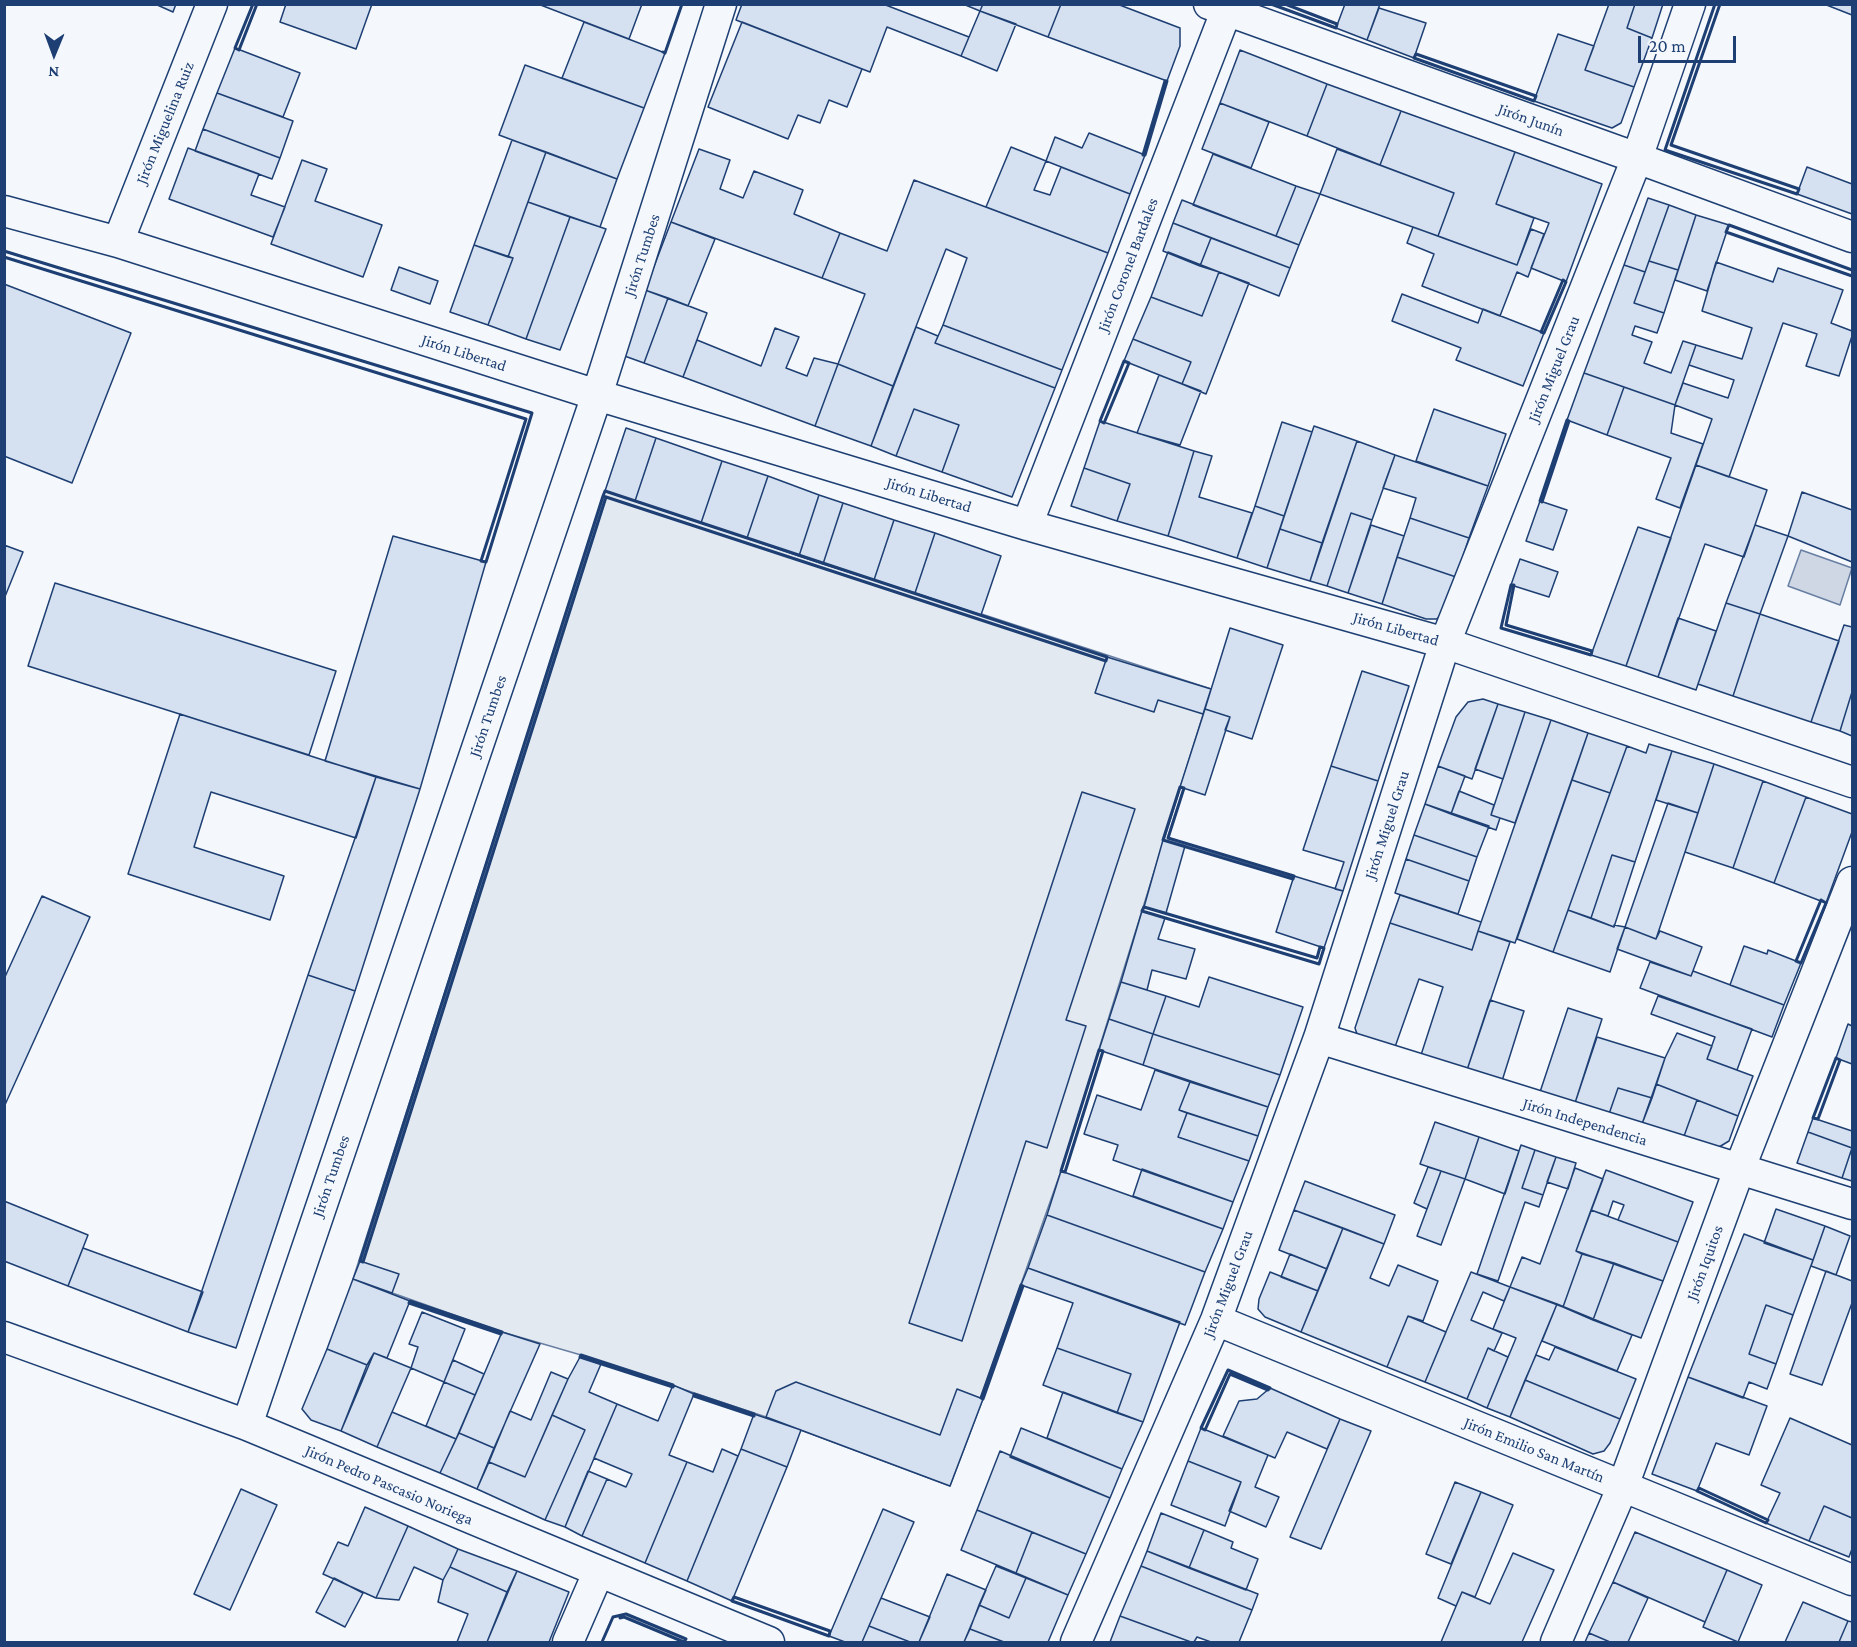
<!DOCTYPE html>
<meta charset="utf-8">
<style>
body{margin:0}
#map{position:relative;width:1857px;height:1647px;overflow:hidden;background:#f4f7fb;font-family:"Crimson Pro",serif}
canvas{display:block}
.frame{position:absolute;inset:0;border:6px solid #1d3f73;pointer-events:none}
.north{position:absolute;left:24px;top:24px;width:60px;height:60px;-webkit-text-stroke:4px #f4f7fb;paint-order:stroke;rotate:181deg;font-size:16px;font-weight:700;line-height:24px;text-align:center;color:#1d3f73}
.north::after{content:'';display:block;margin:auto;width:21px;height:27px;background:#1d3f73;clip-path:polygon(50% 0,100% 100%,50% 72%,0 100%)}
.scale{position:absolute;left:1638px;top:36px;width:98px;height:27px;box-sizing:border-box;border:3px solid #1d3f73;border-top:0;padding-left:8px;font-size:18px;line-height:21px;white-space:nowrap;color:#1d3f73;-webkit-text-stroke:4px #f4f7fb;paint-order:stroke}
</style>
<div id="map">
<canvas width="1857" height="1647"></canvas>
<div class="frame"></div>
<div class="north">N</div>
<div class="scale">20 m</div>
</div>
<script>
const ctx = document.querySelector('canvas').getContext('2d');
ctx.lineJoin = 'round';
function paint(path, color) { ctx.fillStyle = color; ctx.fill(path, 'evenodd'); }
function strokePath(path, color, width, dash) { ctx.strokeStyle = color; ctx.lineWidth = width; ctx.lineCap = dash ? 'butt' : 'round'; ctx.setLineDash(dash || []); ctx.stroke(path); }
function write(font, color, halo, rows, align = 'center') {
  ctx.font = font + ' "Crimson Pro",serif'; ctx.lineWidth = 4.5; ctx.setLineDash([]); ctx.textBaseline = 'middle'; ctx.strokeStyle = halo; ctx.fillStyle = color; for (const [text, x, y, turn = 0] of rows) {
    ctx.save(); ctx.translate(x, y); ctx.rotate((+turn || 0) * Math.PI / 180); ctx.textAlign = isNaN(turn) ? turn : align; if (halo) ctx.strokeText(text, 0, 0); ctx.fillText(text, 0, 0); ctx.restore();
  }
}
const green = new Path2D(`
 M605,491L1211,689L1061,1171L981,1397L983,1399L950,1486L766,1417L581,1355L502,1332L353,1279Z`);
const water = new Path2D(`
 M1801,550L1852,568L1840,605L1788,586Z`);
const building = new Path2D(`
 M155,4H176L173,12Z
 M286,4H372L356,49L280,22Z
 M538,4H642L629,39Z
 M742,4H883L969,37L961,56L887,27L870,72L736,20Z
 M963,4H983L980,11Z
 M983,4H1061L1048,37L980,11Z
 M1061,4H1117L1180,28V46L1167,81L1048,37Z
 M1345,4H1380L1367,40L1336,28Z
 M1609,4H1635L1627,28L1652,38L1634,87L1585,70Z
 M1635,4H1663L1652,38L1627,28Z
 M1824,4H1852V15Z
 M1379,8L1426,23L1414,58L1367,40Z
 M980,11L1016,24L997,71L961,56Z
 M584,22L665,53L644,108L562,78Z
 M742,22L862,69L847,107L829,100L820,123L798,115L788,139L708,107Z
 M1558,34L1594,46L1585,70L1634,87L1621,123L1612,128L1534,101Z
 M235,48L300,73L283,117L217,93Z
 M1240,50L1327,84L1307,136L1220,103Z
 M525,65L644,108L617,179L499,135Z
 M1327,84L1401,111L1380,165L1307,136Z
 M217,93L293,121L280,158L203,129Z
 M1220,103L1269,122L1251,168L1202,149Z
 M1401,111L1515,152L1496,204L1534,218L1517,265L1438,236L1454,193L1380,165Z
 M203,129L280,158L272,179L195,151Z
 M1089,133L1145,155L1130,194L1046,161L1055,137L1082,148Z
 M512,140L546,152L508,257L474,245Z
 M1011,147L1046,161L1034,190L1050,195L1061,167L1130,194L1108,253L986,207Z
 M188,148L259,174L251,195L285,207L273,237L169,199Z
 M699,149L730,160L720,189L743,198L754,171L803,190L794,214L840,233L822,278L671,222Z
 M1337,149L1454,193L1438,236L1320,194Z
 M546,152L617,179L600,227L528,202Z
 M1515,152L1602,184L1566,282L1531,268L1549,223L1496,204Z
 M1213,154L1296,186L1276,236L1193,205Z
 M302,160L327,169L315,201L382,225L363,277L271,244Z
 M1807,167L1852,184V214L1797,194Z
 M914,180L1108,253L1062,370L943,325L967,258L946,249L893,386L838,364L865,294L822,278L840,233L887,251Z
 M1296,186L1320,194L1299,245L1276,236Z
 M1648,198L1669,205L1645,272L1624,265Z
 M1182,200L1299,245L1290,268L1173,223Z
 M528,202L570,217L526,339L488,325L513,258L508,257Z
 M1669,205L1696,215L1678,270L1649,261Z
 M1696,215L1729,225L1707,291L1675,280Z
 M570,217L606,229L560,350L526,339Z
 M671,222L715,239L688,306L645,290Z
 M1173,223L1211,238L1200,266L1163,251Z
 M1413,227L1517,265L1531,229L1544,234L1528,277L1517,272L1500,316L1422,286L1434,254L1407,243Z
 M1211,238L1290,268L1279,296L1219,272L1200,266Z
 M474,245L513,258L488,325L450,312Z
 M1168,252L1219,272L1202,316L1151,297Z
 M1649,261L1678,270L1664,313L1634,303Z
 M1716,262L1773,282L1778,268L1843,290L1831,323L1852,331V336L1839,376L1806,366L1817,334L1783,323L1729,477L1696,465L1712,419L1675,405L1683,383L1728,398L1734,380L1689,365L1696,345L1742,359L1752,328L1702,311Z
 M1624,265L1645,272L1634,303L1664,313L1657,333L1635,326L1632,335L1652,342L1644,363L1671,373L1683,341L1696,345L1675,405L1584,373Z
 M399,267L438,281L430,304L391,290Z
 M1219,272L1249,283L1206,394L1182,384L1191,362L1133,339L1151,297L1202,316Z
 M4,284L131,333L72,483L4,456Z
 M645,290L668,298L644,363L619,354Z
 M1402,294L1478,323L1483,309L1544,333L1523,386L1456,360L1461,348L1392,321Z
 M668,298L707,313L683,377L644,363Z
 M943,325L1062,370L1055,388L935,343Z
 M916,327L938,336L935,343L1055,388L1012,497L942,472L959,425L914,409L896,456L871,446Z
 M775,328L799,337L786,368L807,376L814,358L838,364L815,426L683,377L697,340L761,366Z
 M1133,339L1191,362L1182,384L1124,361Z
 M838,364L893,386L871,446L815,426Z
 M1584,373L1624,387L1607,435L1567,420Z
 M1159,375L1201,391L1180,445L1137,433Z
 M1624,387L1675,405L1671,433L1703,444L1680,508L1656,499L1671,458L1607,435Z
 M914,409L959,425L942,472L896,456Z
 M1434,409L1506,434L1488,486L1416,461Z
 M1100,421L1194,451L1168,536L1117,521L1130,484L1084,468Z
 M1282,422L1312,432L1284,516L1255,506Z
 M1314,426L1357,441L1322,543L1280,529Z
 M626,428L656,438L635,501L605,491Z
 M656,438L722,461L701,523L635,501Z
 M1357,441L1395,455L1372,520L1351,513L1327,586L1310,581Z
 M1194,451L1212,456L1199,497L1252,513L1237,558L1168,536Z
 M1395,455L1488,486L1469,538L1410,518L1416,498L1383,488Z
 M722,461L768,476L747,538L701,523Z
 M1696,465L1767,490L1744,557L1705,544L1658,677L1626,666Z
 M1084,468L1130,484L1117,521L1071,506Z
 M768,476L819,495L799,556L747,538Z
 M1802,492L1852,510V562L1788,536Z
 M819,495L843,503L823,564L799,556Z
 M1540,501L1567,510L1553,550L1526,541Z
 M843,503L894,520L874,580L823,564Z
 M1255,506L1284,516L1267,568L1237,558Z
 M1351,513L1372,520L1348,593L1327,586Z
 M1410,518L1469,538L1456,577L1397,557Z
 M894,520L935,533L915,593L874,580Z
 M1371,525L1404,536L1382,604L1348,593Z
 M1755,525L1788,536L1760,614L1726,603Z
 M1638,527L1671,538L1626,666L1591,655Z
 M1280,529L1322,543L1310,581L1267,568Z
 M935,533L1001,556L981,615L915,593Z
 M393,536L486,562L420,789L325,761Z
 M4,545L23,552L4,599Z
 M1397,557L1456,577L1445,609L1437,619H1426L1382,604Z
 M1520,559L1558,572L1549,597L1511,585Z
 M55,583L336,671L309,755L28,666Z
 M1726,603L1760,614L1733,696L1698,684Z
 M1760,614L1839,641L1811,722L1733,696Z
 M1678,618L1716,631L1696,690L1658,677Z
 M1844,625L1852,627V692L1840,731L1811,722Z
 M1230,628L1283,645L1252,739L1225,730L1230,717L1205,709Z
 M1107,657L1211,689L1203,714L1158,700L1154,712L1095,693Z
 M1362,671L1409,686L1378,781L1331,766Z
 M1852,692V736L1840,731Z
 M1483,699L1498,704L1472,779L1438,766L1456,717L1468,702Z
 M1498,704L1525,712L1503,779L1475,769Z
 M1205,709L1230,717L1205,795L1180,787Z
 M1525,712L1551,720L1515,823L1491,815Z
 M180,714L376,777L356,838L211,792L194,847L284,876L270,920L128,874Z
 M1551,720L1588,733L1515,943L1478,931Z
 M1588,733L1627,746L1610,793L1572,780Z
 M1649,744L1672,751L1635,862L1612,855L1591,918L1568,910L1627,746L1646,753Z
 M1672,751L1714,764L1698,813L1656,800Z
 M1714,764L1763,781L1733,868L1685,852Z
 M1331,766L1378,781L1343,891L1335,889L1344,862L1303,850Z
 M1438,766L1465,776L1451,814L1425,804Z
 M376,777L420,789L355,991L308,975Z
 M1572,780L1610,793L1553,952L1517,939Z
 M1763,781L1806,797L1774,883L1733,868Z
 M1459,791L1494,805L1491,815L1500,818L1496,830L1451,814Z
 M1082,792L1135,809L1066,1020L1086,1026L1047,1148L1026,1141L962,1341L909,1323Z
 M1806,797L1852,814V832L1826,903L1774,883Z
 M1668,803L1698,813L1656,939L1625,927Z
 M1425,804L1489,826L1477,857L1414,835Z
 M1414,835L1477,857L1469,881L1406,859Z
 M1163,840L1185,846L1166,913L1144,907Z
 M1612,855L1635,862L1614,927L1591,918Z
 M1406,859L1469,881L1458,914L1395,893Z
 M1294,876L1343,891L1324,948L1276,932Z
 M1400,895L1481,922L1472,950L1390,923Z
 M42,896L90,917L4,1107V979Z
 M1568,910L1614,927V925L1625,927L1610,972L1553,952Z
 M1142,911L1165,918L1158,939L1195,949L1186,979L1152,970L1147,990L1121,982Z
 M1390,923L1472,950L1478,931L1510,942L1467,1070L1421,1055L1443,987L1419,979L1395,1047L1358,1037L1355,1028Z
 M1625,927L1656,939L1660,931L1702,947L1691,976L1617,949Z
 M1744,946L1767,954L1768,950L1801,963L1784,1005L1730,985Z
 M1650,962L1691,976L1693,971L1784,1005L1772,1037L1640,988Z
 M308,975L355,991L236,1348L188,1332Z
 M1209,977L1303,1007L1280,1075L1153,1034L1166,996L1199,1007Z
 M1121,982L1166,996L1153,1034L1109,1019Z
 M1658,996L1752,1029L1737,1070L1707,1059L1715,1037L1651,1014Z
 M1490,1000L1524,1011L1502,1081L1467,1070Z
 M1568,1008L1602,1019L1575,1103L1540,1092Z
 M1109,1019L1153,1034L1143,1065L1099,1050Z
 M1848,1024L1852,1026V1064L1836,1058Z
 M1677,1033L1712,1046L1707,1059L1753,1076L1738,1116L1656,1084L1665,1058Z
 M1153,1034L1280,1075L1268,1107L1143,1065Z
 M1597,1037L1665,1058L1652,1098L1618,1088L1609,1114L1575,1103Z
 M1155,1070L1190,1082L1179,1110L1187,1113L1178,1137L1249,1161L1233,1202L1113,1160L1118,1145L1084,1134L1097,1095L1141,1110Z
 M1190,1082L1268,1107L1258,1136L1179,1110Z
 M1656,1084L1697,1100L1683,1139L1642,1124Z
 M1618,1088L1652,1098L1642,1124L1609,1114Z
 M1697,1100L1738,1116L1729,1141L1719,1147L1683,1139Z
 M1187,1113L1258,1136L1249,1161L1178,1137Z
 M1813,1118L1852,1131V1181L1842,1178L1852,1148L1808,1132Z
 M1435,1122L1479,1137L1465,1179L1420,1164Z
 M1808,1132L1852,1148L1842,1178L1797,1163Z
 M1479,1137L1519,1151L1505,1194L1465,1179Z
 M1521,1145L1535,1150L1522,1188L1543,1195L1539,1207L1525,1202L1498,1281L1477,1274Z
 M1535,1150L1556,1157L1543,1195L1522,1188Z
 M1556,1157L1576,1163L1568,1189L1547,1182Z
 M1428,1167L1441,1171L1427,1209L1414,1203Z
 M1575,1168L1603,1179L1576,1251L1582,1254L1563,1307L1510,1287L1522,1257L1540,1264Z
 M1142,1169L1233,1202L1223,1229L1133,1196Z
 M1606,1170L1693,1202L1678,1242L1618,1220L1624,1205L1613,1201L1608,1216L1591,1210Z
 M1061,1171L1223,1229L1205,1272L1047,1215Z
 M1441,1171L1465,1179L1441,1245L1417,1236Z
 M1305,1181L1395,1215L1384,1244L1294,1210Z
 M4,1201L88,1235L68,1286L4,1261Z
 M1776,1209L1825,1226L1813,1260L1764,1243Z
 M1294,1210L1343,1228L1327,1269L1279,1250Z
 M1591,1210L1678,1242L1663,1281L1576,1251Z
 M1047,1215L1205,1272L1185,1325L1028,1268Z
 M1825,1226L1850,1236L1836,1275L1811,1266Z
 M1343,1228L1384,1244L1370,1278L1389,1286L1398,1265L1438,1281L1423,1321L1408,1316L1387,1367L1301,1332Z
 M1744,1234L1813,1260L1793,1315L1766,1305L1749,1354L1776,1364L1767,1389L1749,1382L1743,1398L1688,1377Z
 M83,1248L203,1292L188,1332L68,1286Z
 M1290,1254L1327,1269L1318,1291L1281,1277Z
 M1582,1254L1614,1263L1593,1320L1563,1307Z
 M360,1261L399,1274L392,1293L353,1279Z
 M1614,1263L1663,1281L1641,1338L1593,1320Z
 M1028,1268L1180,1322L1143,1422L1117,1413L1131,1374L1057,1348L1073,1303L1021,1285Z
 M1826,1271L1852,1281V1303L1822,1385L1790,1374Z
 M1270,1272L1318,1291L1301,1332L1265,1317L1258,1309L1259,1299Z
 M1471,1272L1510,1287L1504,1301L1483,1292L1471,1320L1502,1333L1494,1351L1488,1348L1467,1399L1425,1382Z
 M353,1279L410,1301L387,1358L374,1353L367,1365L327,1349Z
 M1510,1287L1557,1304L1510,1417L1487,1408L1516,1338L1493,1329Z
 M1557,1304L1632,1335L1617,1371L1542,1341Z
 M1766,1305L1793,1315L1776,1364L1749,1354Z
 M422,1312L465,1329L444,1382L411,1368L418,1347L409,1344Z
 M1408,1316L1446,1332L1425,1382L1387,1367Z
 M502,1332L540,1344L494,1448L459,1433Z
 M1555,1347L1636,1379L1620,1419L1525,1380L1536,1355L1549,1360Z
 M1057,1348L1131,1374L1117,1413L1043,1385Z
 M1488,1348L1508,1357L1487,1408L1467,1399Z
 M327,1349L367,1365L341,1431L311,1420L302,1409Z
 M374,1353L411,1368L377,1447L341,1431Z
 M580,1357L601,1364L589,1392L617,1404L565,1527L545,1520L585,1430L552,1415L568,1379Z
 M453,1360L484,1374L475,1395L444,1382Z
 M551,1372L568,1379L525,1477L489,1462L510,1411L531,1420Z
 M1688,1377L1767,1406L1749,1455L1716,1443L1697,1491L1652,1474Z
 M1525,1380L1620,1419L1610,1443L1604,1451L1593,1454L1510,1417Z
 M444,1382L475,1395L456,1439L426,1426Z
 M796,1382L940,1435L957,1389L983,1399L950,1486L766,1417L776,1391Z
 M673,1385L694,1394L669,1455L687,1462L645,1563L582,1536L607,1479L626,1487L632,1474L594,1458L617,1404L658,1421Z
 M1270,1388L1340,1419L1327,1449L1287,1432L1275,1458L1223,1436L1239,1401L1257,1399Z
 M1063,1392L1143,1422L1122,1469L1047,1438Z
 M392,1412L456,1439L440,1473L377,1447Z
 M754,1414L801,1430L787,1467L741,1449Z
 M552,1415L585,1430L545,1520L477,1489L489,1462L525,1477Z
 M1790,1418L1852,1445V1518L1824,1506L1809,1541L1766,1523L1780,1493L1761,1485Z
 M1340,1419L1371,1431L1321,1549L1290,1537Z
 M1021,1428L1122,1469L1110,1498L1010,1457Z
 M1201,1428L1268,1455L1255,1487L1279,1497L1266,1527L1229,1511L1241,1482L1188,1461Z
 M459,1433L494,1448L477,1489L440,1473Z
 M722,1449L738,1456L687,1581L645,1563L687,1462L713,1472Z
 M741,1449L787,1467L732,1601L687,1581Z
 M1000,1451L1110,1498L1086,1554L977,1510Z
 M1188,1461L1241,1482L1225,1526L1171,1505Z
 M588,1471L607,1479L582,1536L565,1527Z
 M1455,1482L1481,1492L1451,1564L1426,1554Z
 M241,1489L277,1505L230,1610L194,1594Z
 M1481,1492L1513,1505L1475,1597L1462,1592L1456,1606L1438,1598Z
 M1824,1506L1852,1518V1549L1849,1557L1809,1541Z
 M365,1507L408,1526L376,1598L323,1574L338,1542L348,1546Z
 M883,1509L914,1522L862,1642H845L829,1636Z
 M977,1510L1032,1532L1016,1573L961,1550Z
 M1161,1513L1204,1530L1189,1568L1147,1551Z
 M408,1526L458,1549L450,1567L443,1580L414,1567L399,1600L376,1598Z
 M1204,1530L1233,1542L1231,1548L1258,1559L1246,1590L1189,1568Z
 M1032,1532L1086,1554L1068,1595L1016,1573Z
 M1635,1532L1727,1570L1705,1622L1613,1582Z
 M458,1549L517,1571L507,1592L450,1567Z
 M1147,1551L1258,1594L1252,1610L1141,1566Z
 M1513,1553L1554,1570L1522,1642H1441L1462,1592L1490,1604Z
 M996,1566L1026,1578L1009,1618L979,1605Z
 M1141,1566L1252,1610L1239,1642H1211L1197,1637L1194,1642H1191L1120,1616Z
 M450,1567L507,1592L487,1642H457L468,1614L438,1602L443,1580Z
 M1727,1570L1762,1585L1738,1642L1703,1627Z
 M517,1571L569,1592L549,1642H487Z
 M947,1574L986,1590L964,1642H919Z
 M334,1578L363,1593L345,1627L316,1612Z
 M1026,1578L1068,1595L1048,1642H1004L970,1629L979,1605L1009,1618Z
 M1613,1582L1648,1598L1628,1642H1610L1589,1633Z
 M881,1598L930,1617L919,1642H910L869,1626Z
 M1803,1602L1848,1621L1839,1642H1785Z
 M1120,1616L1191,1642H1110Z
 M1848,1621L1852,1622V1642H1839Z
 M869,1626L910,1642H862Z
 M970,1629L1004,1642H964Z
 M1589,1633L1610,1642H1585Z`);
const minor = new Path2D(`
 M1209,4L1637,158L1852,237
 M4,211L118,242L597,395L1027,525L1445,643L1852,782
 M118,242L212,4
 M1027,525L1229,4
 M1319,1038L1852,1204
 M1216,1320L1852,1580
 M4,1337L247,1425L769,1642
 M247,1425L597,395L721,4
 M568,1642L598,1573
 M1076,1642L1216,1320L1319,1038L1445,643L1637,158L1690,4
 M1556,1642L1623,1486L1739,1170L1852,882`);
const wall = new Path2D(`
 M253,4L235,48L239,50L257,4
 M1271,4L1336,28L1337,24L1285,4
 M1715,4L1665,150L1797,194L1799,189L1671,145L1720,4
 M663,52L665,53L682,4
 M1416,54L1536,96L1534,101L1414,58Z
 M1165,81H1167L1145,155H1143Z
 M4,251L532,413L486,562L481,561L526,419L4,257
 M1852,270L1729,225L1726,232L1852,276
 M1563,280L1566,282L1544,333L1541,332Z
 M1124,361L1129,363L1104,423L1100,421Z
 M1567,420L1569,421L1542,502L1540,501Z
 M605,491L1107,657L1106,661L603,496Z
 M603,496L606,497L363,1262L360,1261Z
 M1511,585H1514L1506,625L1592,651L1591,655L1501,628Z
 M1180,787L1184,788L1168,838L1294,876L1293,879L1163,840Z
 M1821,900L1826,903L1801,963L1796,961Z
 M1144,907L1317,958L1320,947L1324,948L1319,964L1142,911Z
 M1099,1050L1103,1051L1065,1172L1061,1171Z
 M1836,1058L1840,1060L1818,1119L1813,1118Z
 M1021,1285L1023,1286L983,1399L981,1398Z
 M410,1301L502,1332L501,1334L409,1303Z
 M581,1355L673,1385V1387L580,1357Z
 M1228,1370L1270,1388L1268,1390L1230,1374L1205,1430L1201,1428Z
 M694,1394L754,1414V1416L694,1396Z
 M1699,1488L1768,1520L1766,1523L1697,1491Z
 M734,1597L830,1631L829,1636L732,1601Z
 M620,1618L624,1617L684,1642
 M602,1642L613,1617L626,1614L686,1639L684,1642`);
const streetNames = [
 ["Jirón Junín",1531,120,20],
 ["Jirón Miguelina Ruiz",165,123,-68],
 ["Jirón Tumbes",642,255,-72],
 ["Jirón Coronel Bardales",1128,265,-69],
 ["Jirón Libertad",464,353,18],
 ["Jirón Miguel Grau",1554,369,-68],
 ["Jirón Libertad",929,495,17],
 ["Jirón Libertad",1396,629,16],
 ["Jirón Tumbes",488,716,-71],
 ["Jirón Miguel Grau",1387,825,-72],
 ["Jirón Independencia",1585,1122,17],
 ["Jirón Tumbes",331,1176,-71],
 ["Jirón Iquitos",1705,1263,-70],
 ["Jirón Miguel Grau",1228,1284,-69],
 ["Jirón Emilio San Martín",1534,1450,22],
 ["Jirón Pedro Pascasio Noriega",389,1485,23]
];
paint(green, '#e3e9f0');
strokePath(green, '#687fa3', 1.5);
paint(water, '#cfd7e4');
strokePath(water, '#687fa3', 1.5);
paint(building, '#d5e0f0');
strokePath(building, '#1d3f73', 1.5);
strokePath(minor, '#1d3f73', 33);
strokePath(minor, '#f4f7fb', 30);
strokePath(wall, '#1d3f73', 3);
write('16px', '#1d3f73', '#f4f7fb', streetNames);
</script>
